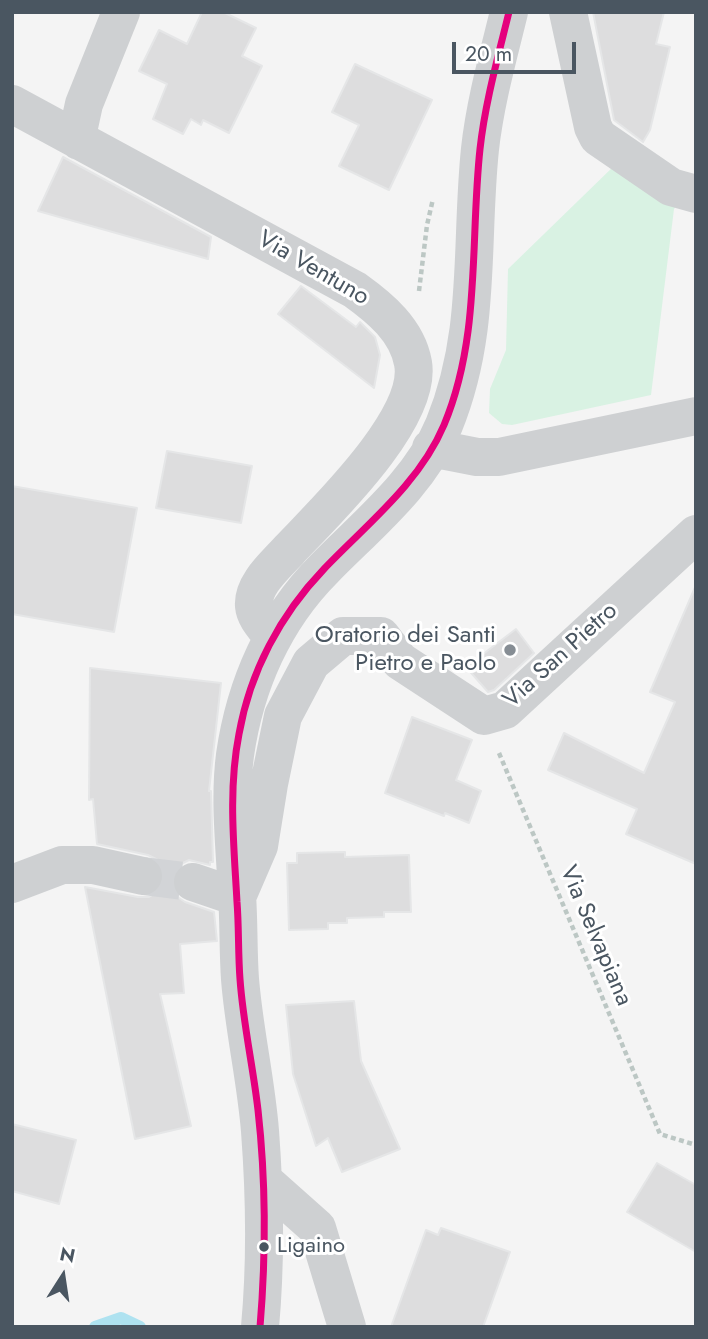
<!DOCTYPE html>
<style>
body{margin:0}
#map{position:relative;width:708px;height:1339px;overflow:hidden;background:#f4f4f4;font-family:Jost,sans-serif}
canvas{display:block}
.frame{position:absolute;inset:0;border:14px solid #4a5661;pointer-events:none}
.north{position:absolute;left:28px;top:1241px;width:70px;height:70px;-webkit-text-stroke:5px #fff;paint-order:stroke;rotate:12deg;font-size:19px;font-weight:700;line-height:28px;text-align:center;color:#4a5661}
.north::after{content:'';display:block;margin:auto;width:24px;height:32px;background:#4a5661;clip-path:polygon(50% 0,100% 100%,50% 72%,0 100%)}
.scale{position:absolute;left:452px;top:42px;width:124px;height:32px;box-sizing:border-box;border:4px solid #4a5661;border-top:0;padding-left:9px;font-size:21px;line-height:24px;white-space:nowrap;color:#4a5661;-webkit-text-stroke:5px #fff;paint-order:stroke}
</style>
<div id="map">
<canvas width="708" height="1339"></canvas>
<div class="frame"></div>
<div class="north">N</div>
<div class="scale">20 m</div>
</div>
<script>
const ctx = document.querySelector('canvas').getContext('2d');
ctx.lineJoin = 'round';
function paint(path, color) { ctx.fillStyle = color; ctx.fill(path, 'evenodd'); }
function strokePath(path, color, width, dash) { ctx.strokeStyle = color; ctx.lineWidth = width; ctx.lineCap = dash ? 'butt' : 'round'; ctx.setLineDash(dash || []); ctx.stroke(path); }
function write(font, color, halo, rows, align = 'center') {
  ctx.font = font + ' Jost,sans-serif'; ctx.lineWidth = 6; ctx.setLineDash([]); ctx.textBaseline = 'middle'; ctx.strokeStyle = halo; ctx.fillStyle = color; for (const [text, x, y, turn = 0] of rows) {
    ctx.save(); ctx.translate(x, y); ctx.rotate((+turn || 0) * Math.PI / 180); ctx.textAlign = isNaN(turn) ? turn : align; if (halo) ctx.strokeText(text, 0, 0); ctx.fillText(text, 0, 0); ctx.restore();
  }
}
const green = new Path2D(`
 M616,164L678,203L674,209L651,395L512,425L502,424L489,413L490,389L506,350L508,269Z`);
const stream = new Path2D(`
 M95,1327L121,1318L140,1327`);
const building = new Path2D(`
 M202,12H223L256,28L242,56L262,66L229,133L203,120L201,125L191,119L183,134L153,119L167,84L139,71L159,30L187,44Z
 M593,12H664L656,44L670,47L650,130L643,142L614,120Z
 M355,64L432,100L389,190L339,166L359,125L332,112Z
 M63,157L211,237L208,259L38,211Z
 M301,286L356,327L360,322L375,337L380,355L374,388L278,314Z
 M167,451L252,466L241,523L156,508Z
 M12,486L137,508L114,632L12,614Z
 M696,585V864L626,834L637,809L548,770L564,733L644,773L675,702L650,692Z
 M516,629L534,653L494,690L488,692L466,667Z
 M90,668L221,683L209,791H211L213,862H210V865L189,860L179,865L173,874L172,886L176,896L185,902L214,912L217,941L180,944L184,993L160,994L191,1126L135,1139L85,887L138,897H149L160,890L164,880V870L158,860L148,855L97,844L93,799L89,800Z
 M412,717L472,740L456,780L481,791L469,823L445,813L444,816L385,793Z
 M345,852V857L409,855L411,912H384V917L347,918V923H328V929L289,930L287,863H297V853Z
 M354,1001L361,1061L400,1149L342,1172L328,1138L316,1146L293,1074L286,1005Z
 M12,1124L76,1140L59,1204L12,1191Z
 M657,1163L696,1185V1252L627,1212Z
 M441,1228L510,1252L483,1327H391L426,1230L438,1235Z`);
const minorTunnel = new Path2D(`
 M143,876L193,882`);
const path = new Path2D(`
 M419,291L427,225L433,199
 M499,753L660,1134L696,1145`);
const minor = new Path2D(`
 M568,12L593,127L598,137L671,187L696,194
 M12,104L355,290C380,308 407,330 413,363C423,418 326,511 290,549C277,564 252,584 254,606C255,618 266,628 273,638
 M79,141V127L84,104L121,12
 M431,448L477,457H499L696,416
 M193,882L237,897L259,846L269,784L283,716L311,663L343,636H381L400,661L484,716L505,710L696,534
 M12,884L62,865H93L143,876
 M263,1180L317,1228L347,1327
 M260,1327C266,1262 265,1197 260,1131C256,1080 244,1030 240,979C238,951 239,923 237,895C235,848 229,801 235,755C245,685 274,619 324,569C367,525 420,483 444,425C482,332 470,245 480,149C485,103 498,57 509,12`);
const bus1 = new Path2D(`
 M260,1327C266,1255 266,1182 258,1110C253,1066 243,1023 240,979C238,953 239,927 237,902C234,846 228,790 239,734C250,672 280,615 324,569C367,524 419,484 444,425C481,337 470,241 480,149C485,103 498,57 509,12`);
const markers = [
 [510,650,7,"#868d94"],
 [264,1247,6,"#4a5661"]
];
const busNames = [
 ["Ligaino",277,1247]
];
const streetNames = [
 ["Via Ventuno",313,269,30],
 ["Via San Pietro",561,656,-42],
 ["Via Selvapiana",595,936,67]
];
const poiNames = [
 ["Oratorio dei Santi",496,636],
 ["Pietro e Paolo",496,664]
];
paint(green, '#d9f2e3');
strokePath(stream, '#aee2f0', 12);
paint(building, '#ddddde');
strokePath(building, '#e5e6e7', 2);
strokePath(minorTunnel, '#d2d4d7', 38, [38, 19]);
strokePath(path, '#bcc7c4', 4.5, [5, 3.5]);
strokePath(minor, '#ced0d2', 38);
strokePath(bus1, '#e5007d', 7);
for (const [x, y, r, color] of markers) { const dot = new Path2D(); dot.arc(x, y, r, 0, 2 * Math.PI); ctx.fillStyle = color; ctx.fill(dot); strokePath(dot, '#fff', 2.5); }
write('22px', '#4a5661', '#fff', busNames, 'left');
write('24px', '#4a5661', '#fff', streetNames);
write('24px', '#4a5661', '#fff', poiNames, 'right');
</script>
